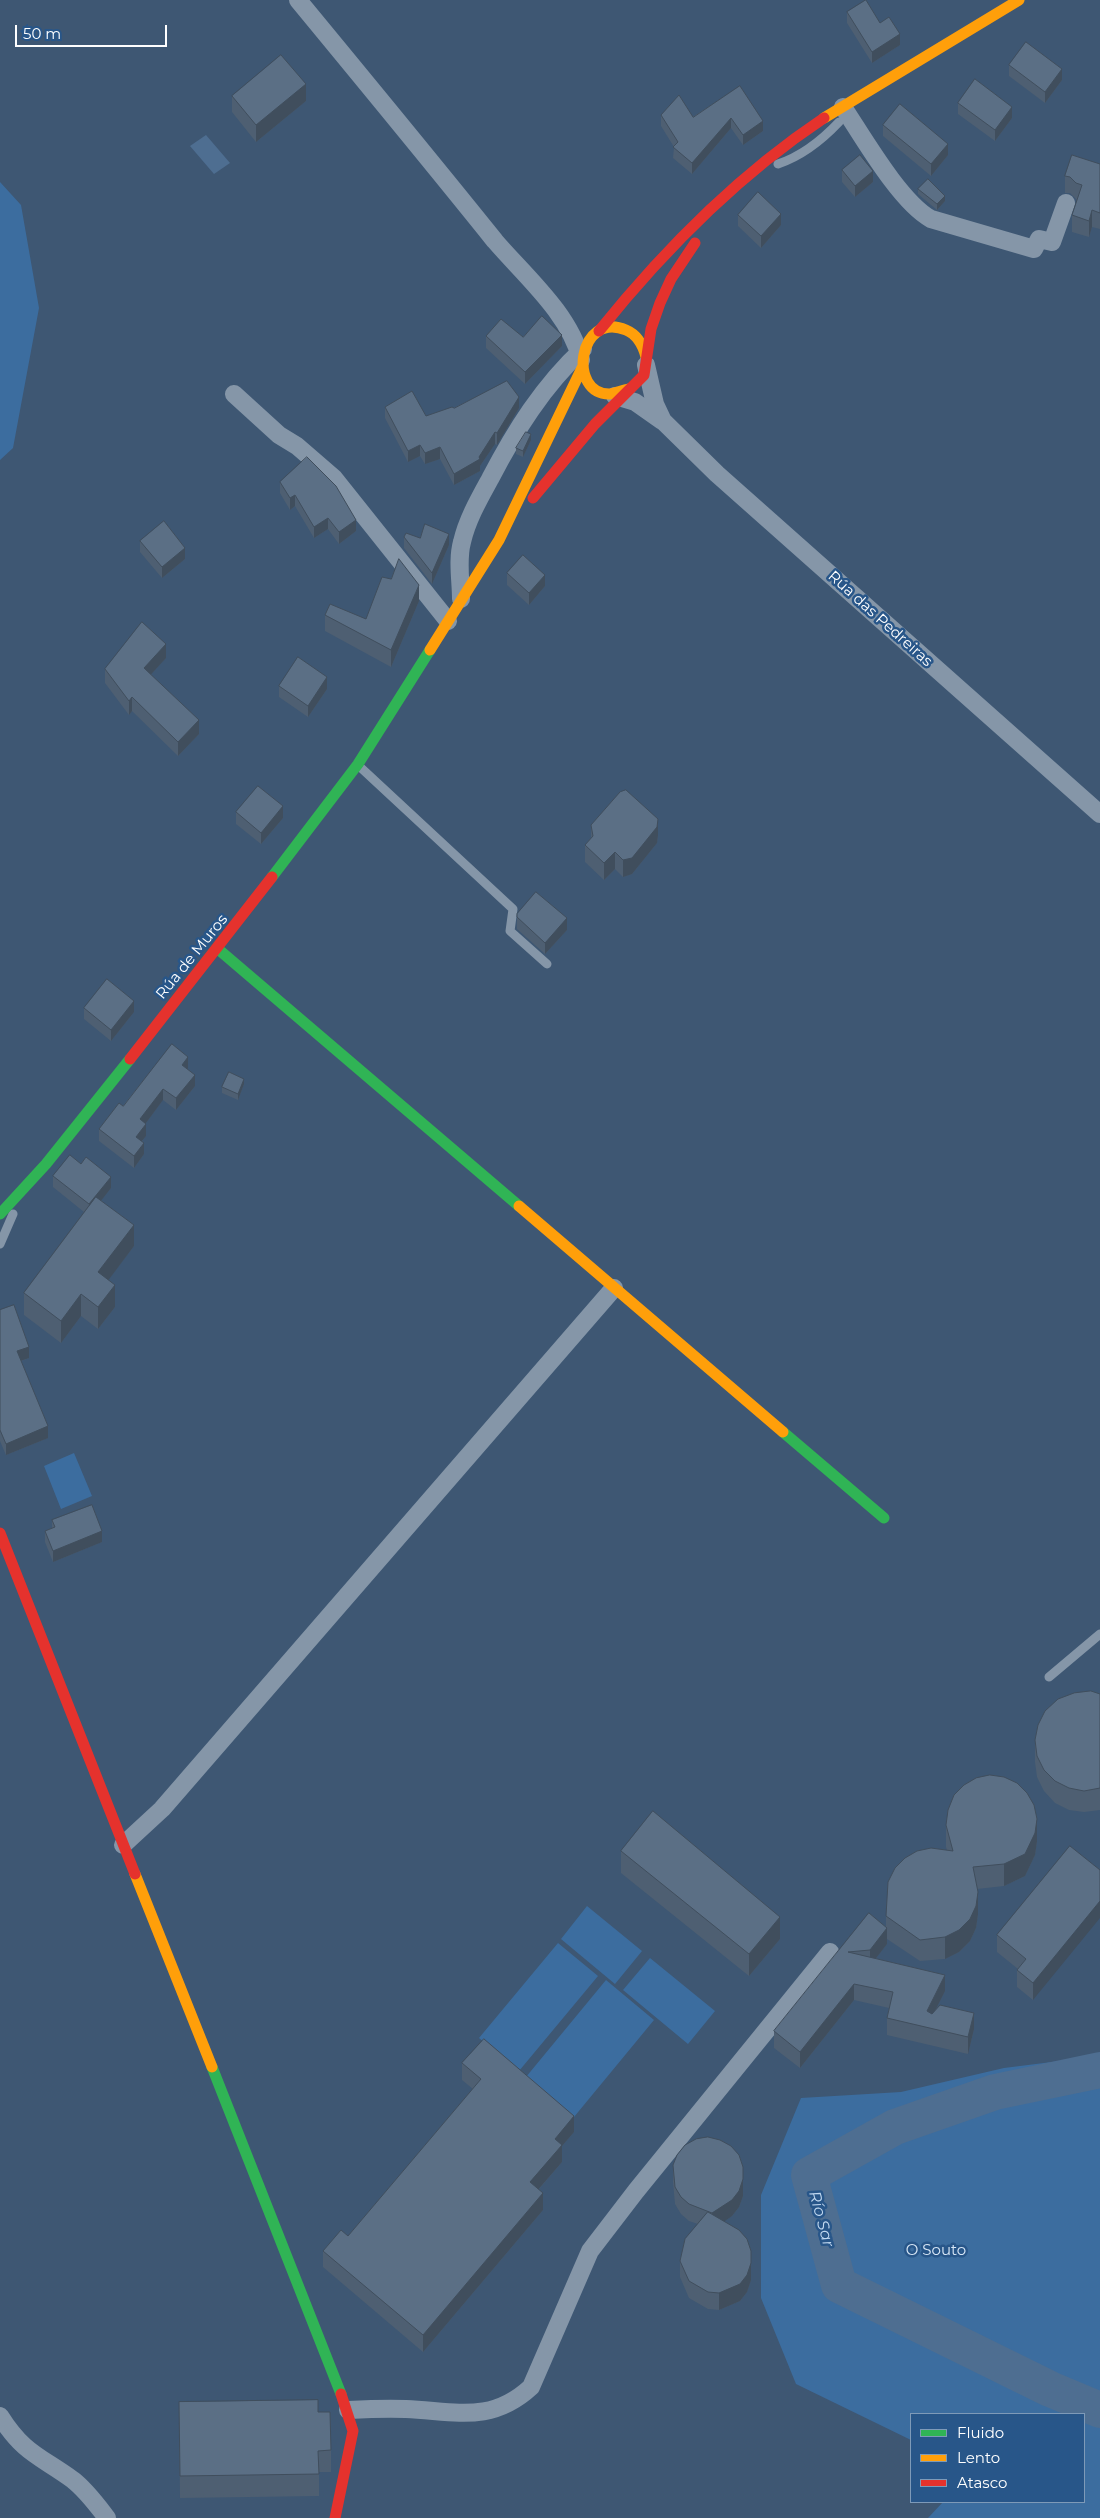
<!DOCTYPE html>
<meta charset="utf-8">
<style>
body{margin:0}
#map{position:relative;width:1100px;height:2518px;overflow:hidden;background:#3e5773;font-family:Montserrat,sans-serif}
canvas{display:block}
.legend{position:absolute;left:910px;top:2413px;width:175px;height:90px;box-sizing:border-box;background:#285689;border:1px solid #7e9ab8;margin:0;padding:6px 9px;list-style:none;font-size:15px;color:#fff}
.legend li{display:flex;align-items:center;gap:10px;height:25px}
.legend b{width:25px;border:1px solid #7e9ab8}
.scale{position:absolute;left:15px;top:25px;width:152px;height:22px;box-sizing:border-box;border:2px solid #fff;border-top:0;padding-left:6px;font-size:15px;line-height:18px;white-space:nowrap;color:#fff;-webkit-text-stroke:4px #285689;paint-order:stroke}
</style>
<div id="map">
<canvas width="1100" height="2518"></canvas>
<ul class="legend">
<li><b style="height:6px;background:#30b455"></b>Fluido</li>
<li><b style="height:6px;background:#ff9f0a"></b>Lento</li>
<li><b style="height:6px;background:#e5322d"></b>Atasco</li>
</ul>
<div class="scale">50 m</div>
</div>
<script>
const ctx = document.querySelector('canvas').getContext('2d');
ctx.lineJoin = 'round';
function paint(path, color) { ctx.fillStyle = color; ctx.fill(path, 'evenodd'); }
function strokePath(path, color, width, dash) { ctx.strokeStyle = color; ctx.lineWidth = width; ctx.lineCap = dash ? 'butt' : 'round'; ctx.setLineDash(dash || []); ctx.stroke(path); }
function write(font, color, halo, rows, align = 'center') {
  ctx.font = font + ' Montserrat,sans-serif'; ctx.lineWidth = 5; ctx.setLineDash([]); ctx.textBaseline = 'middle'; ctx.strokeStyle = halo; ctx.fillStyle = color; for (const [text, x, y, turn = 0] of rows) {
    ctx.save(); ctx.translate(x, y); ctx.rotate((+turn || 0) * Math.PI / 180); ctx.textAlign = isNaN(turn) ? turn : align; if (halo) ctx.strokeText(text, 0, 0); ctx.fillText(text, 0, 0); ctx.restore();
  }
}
const green = new Path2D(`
 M0,182L21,205L39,308L13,448L0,460Z
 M74,1453L92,1496L61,1509L44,1466Z
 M587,1906L642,1951L615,1984L561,1939Z
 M558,1943L598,1976L519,2071L479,2038Z
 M650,1958L715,2011L688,2044L623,1990Z
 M606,1980L654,2020L574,2117L526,2077Z
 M1100,2056V2518H928L943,2502H1084V2414H911V2440L796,2384L761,2298V2195L801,2098L901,2092L1004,2068Z`);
const water = new Path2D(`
 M206,135L230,163L214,174L190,146Z`);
const river = new Path2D(`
 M1100,2070L995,2092L895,2127L809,2175L839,2285L1050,2389L1100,2410`);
const lane = new Path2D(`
 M778,164C802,156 822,140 839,122
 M359,766L513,909L510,931L547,964
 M0,1244L13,1214
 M1049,1677L1100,1634`);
const street = new Path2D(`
 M298,0C364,80 430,160 495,241C525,276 570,314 581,360
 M843,107C863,137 900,202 931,219L1034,249L1039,239L1052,242L1066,203
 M646,365L655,404L663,421L717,474L1100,814
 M234,394L279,435L297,446L334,478L448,621
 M615,396L635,402L662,421
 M461,599C461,581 457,560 462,542C467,520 479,499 490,479C515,431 543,386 583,349
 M123,1845L162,1809L614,1288
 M348,2410C367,2409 387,2408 406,2409C455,2411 491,2424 531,2387L590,2251L636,2191L830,1952
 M0,2416C24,2454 40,2456 73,2480C86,2490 97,2505 107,2518`);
const fast = new Path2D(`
 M272,877L358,764L430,650
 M218,949L519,1206
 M0,1214L46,1164L130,1059
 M783,1432L884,1518
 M212,2067L341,2394`);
const slow = new Path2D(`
 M824,118L1019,0
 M629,389C623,390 616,393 610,394C567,395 578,310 626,330C638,335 643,345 646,357
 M430,650L499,540L582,368
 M519,1206L783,1432
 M135,1874L212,2067`);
const jam = new Path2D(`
 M599,331C664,250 737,176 824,118
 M533,498L595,424L644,375L651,329L660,303L671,279L695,243
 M130,1059L272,877
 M0,1533L135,1874
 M335,2518L353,2431L341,2394`);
const wall = new Path2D(`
 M847,12L880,23L900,45L872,63L847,23Z
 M1009,65L1062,80L1045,103L1009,76Z
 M740,86L763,131L743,145L731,128L692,174L673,158L674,147L661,126V115L693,117Z
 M232,96L306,101L256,142L232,112Z
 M958,103L1012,118L995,141L958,114Z
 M883,125L948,155L931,176L883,136Z
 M1100,164V229L1092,227L1089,237L1072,232V215L1077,200L1070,193H1065V176Z
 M842,170L873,182L855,197L842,182Z
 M918,189L945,201L937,210L918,194Z
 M738,215L781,225L761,248L738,226Z
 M486,336L523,337L562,346L525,384L486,348Z
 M385,407L426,416L454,408H519L497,445L495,444L480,466V471L454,485L440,459L425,464L420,456L408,462L385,418Z
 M531,440L523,457L516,454V448Z
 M280,482L356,531L339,544L328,529L314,538L295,506L290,510L280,493Z
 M404,537L420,538L449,545L432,584L404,548Z
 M140,541L185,559L162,578L140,552Z
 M507,573L545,586L529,605L507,585Z
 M419,601L391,667L325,631V615L366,619Z
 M166,658L151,674L199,734L178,756L132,711L129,715L105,683V669Z
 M279,686L327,689L308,717L279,697Z
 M236,812L283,818L261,844L236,824Z
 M591,825L658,835L657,843L632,874L623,877L615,869L604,880L585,862V845L591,838Z
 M517,917L567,930L545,954L517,929Z
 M84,1008L134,1012L111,1041L84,1019Z
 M188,1068L187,1069L195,1086L176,1110L163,1100L145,1124L146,1136L142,1141L144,1154L134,1168L99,1141V1129L123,1106Z
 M244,1084L238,1100L222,1093V1087Z
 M53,1176L111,1188L101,1200L134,1246L108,1280L115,1307L98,1329L81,1316L61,1343L24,1315V1293L84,1212L53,1187Z
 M0,1310L29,1358L21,1361L48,1438L6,1455L0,1441Z
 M52,1520L102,1542L53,1562L45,1542V1531L52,1528Z
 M1100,1694V1810L1084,1812L1069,1810L1055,1803L1044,1791L1037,1777L1035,1762V1740Z
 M946,1825L1037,1841L1035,1855L1025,1876L1004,1886L977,1889L978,1914L976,1928L970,1941L959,1952L945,1959L920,1961L887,1939V1944L876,1958L945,1991L936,2009L974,2029L968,2054L887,2035V2018L889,2008L854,2000L800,2068L774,2048V2031L869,1913L886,1927V1916L947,1850L946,1847Z
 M1070,1846L1033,2000L1017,1987V1970L1018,1969L997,1952V1935Z
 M621,1851L780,1939L749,1976L621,1873Z
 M462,2063L574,2132L562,2146V2162L539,2189L543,2210L423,2352L323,2267V2251L348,2236L473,2089L462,2080Z
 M673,2165L743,2196L739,2207L732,2216L724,2221L751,2280L747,2292L740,2301L719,2310L708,2309L689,2298L680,2277V2261L698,2224L689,2221L681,2214L675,2204L673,2182Z
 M179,2402L318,2412L331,2450V2472H319V2496L180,2498Z`);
const shadedWall = new Path2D(`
 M900,34V45L872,63V52Z
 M1062,69V80L1045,103V92Z
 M306,84V101L256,142V125Z
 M1012,107V118L995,141V130Z
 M731,118V128L692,174V163Z
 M763,121V131L743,145V135Z
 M948,144V155L931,176V164Z
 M873,171V182L855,197V186Z
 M945,196V201L937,210V204Z
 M1092,210V227L1089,237V221Z
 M781,214V225L761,248V236Z
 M562,335V346L525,384V372Z
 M519,397V408L497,445V433Z
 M495,432V444L480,466V471L454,485V474L479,457Z
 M531,434V440L523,457V451Z
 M420,445V456L408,462V451Z
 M440,447V459L425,464V453Z
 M295,495V506L290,510V498Z
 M328,518V529L314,538V527Z
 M356,520V531L339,544V532Z
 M449,534V545L432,584V573Z
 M185,548V559L162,578V567Z
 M545,575V586L529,605V593Z
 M419,585V601L391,667V650Z
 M166,644V658L144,682V668Z
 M327,677V689L308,717V706Z
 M132,697V711L129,715V701Z
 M199,720V734L178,756V742Z
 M283,806V818L261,844V833Z
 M658,819V835L657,843L632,874L623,877V860Z
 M615,852V869L604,880V863Z
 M567,918V930L545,954V943Z
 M134,1001V1012L111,1041V1030Z
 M188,1057V1068L182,1076V1065Z
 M195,1075V1086L176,1110V1098Z
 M244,1079V1084L238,1100V1094Z
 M163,1089V1100L140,1131V1119Z
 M146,1124V1136L136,1148V1137Z
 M144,1143V1154L134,1168V1156Z
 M111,1177V1188L89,1216V1204Z
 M134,1225V1246L98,1294V1272Z
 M115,1285V1307L98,1329V1307Z
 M81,1294V1316L61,1343V1321Z
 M29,1347V1358L17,1362V1351Z
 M48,1426V1438L6,1455V1444Z
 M102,1531V1542L53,1562V1551Z
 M1037,1819V1841L1035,1855L1025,1876L1004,1886V1864Z
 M978,1892V1914L976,1928L970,1941L959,1952L945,1959V1937Z
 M1100,1901V1918L1033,2000V1983Z
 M780,1917V1939L749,1976V1954Z
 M887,1928V1944L870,1966V1950Z
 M945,1975V1991L927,2027V2011Z
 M854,1984V2000L800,2068V2052Z
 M974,2013V2029L968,2054V2037Z
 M574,2116V2132L562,2146V2162L530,2199V2182L555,2139Z
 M743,2179V2196L739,2207L732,2216L712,2230V2213Z
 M543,2193V2210L423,2352V2335Z
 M751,2263V2280L747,2292L740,2301L719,2310V2293Z`);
const building = new Path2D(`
 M866,0L880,23L889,17L900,34L872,52L847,12Z
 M1026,42L1062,69L1045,92L1009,65Z
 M281,55L306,84L256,125L232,96Z
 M975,79L1012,107L995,130L958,103Z
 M740,86L763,121L743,135L731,118L692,163L673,147L678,142L661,115L679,95L693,117Z
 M900,104L948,144L931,164L883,125Z
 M860,155L873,171L855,186L842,170Z
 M1072,155L1100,164V213L1092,210L1089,221L1072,215L1082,185L1076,183L1070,177L1065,176Z
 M928,179L945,196L937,204L918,189Z
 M758,192L781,214L761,236L738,215Z
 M542,316L562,335L525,372L486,336L501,319L523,337Z
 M507,381L519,397L497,433L495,432L479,457L480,459L454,474L440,447L425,453L420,445L408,451L385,407L412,391L426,416L452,407L454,408Z
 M526,432L531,434L523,451L516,448Z
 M307,457L336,486L356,520L339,532L328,518L314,527L295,495L290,498L280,482Z
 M164,521L185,548L162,567L140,541Z
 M425,524L449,534L432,573L404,537L406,533L420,538Z
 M523,555L545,575L529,593L507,573Z
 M399,559L419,585L391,650L325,615L330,604L366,619L382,577L391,579Z
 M142,622L166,644L144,668L199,720L178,742L132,697L129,701L105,669Z
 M298,657L327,677L308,706L279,686Z
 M258,786L283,806L261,833L236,812Z
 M626,790L658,819L657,827L632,858L623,860L615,852L604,863L585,845L593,836L591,825L620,792Z
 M536,892L567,918L545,943L517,917V914Z
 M107,979L134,1001L111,1030L84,1008Z
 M172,1044L188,1057L182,1065L195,1075L176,1098L163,1089L140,1119L146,1124L136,1137L144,1143L134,1156L99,1129L119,1103L123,1106Z
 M229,1072L244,1079L238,1094L222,1087Z
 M70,1155L81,1164L86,1157L111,1177L89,1204L53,1176Z
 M96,1197L134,1225L98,1272L115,1285L98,1307L81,1294L61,1321L24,1293Z
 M14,1305L29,1347L17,1351L48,1426L6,1444L0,1430V1310Z
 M92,1505L102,1531L53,1551L45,1531L55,1527L52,1520Z
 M1091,1691L1100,1694V1788L1084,1791L1069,1788L1055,1781L1044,1770L1037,1756L1035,1740L1038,1725L1045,1711L1058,1699L1074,1693Z
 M990,1775L1004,1777L1017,1783L1027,1793L1034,1805L1037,1819L1035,1833L1025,1854L1004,1864L973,1867L978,1892L976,1906L970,1919L959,1930L945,1937L920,1940L886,1916L888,1882L895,1868L905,1858L917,1851L931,1848L953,1851L946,1825L948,1810L954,1795L964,1785L976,1778Z
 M653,1811L780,1917L749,1954L621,1851Z
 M1070,1846L1100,1870V1901L1033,1983L1017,1970L1026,1959L997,1935Z
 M869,1913L887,1928L870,1950L848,1952L945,1975L927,2011L932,2014L940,2005L974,2013L968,2037L887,2018L893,1992L854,1984L800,2052L774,2031Z
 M484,2039L574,2116L555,2139L562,2145L530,2182L543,2193L423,2335L323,2251L341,2230L348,2236L481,2079L462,2063Z
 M708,2137L720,2140L731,2146L739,2155L743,2167V2179L739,2191L732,2200L712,2213L689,2204L681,2197L675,2187L673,2165L677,2155L685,2145L696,2139Z
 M708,2212L739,2230L747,2239L751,2251V2263L747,2275L740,2284L719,2293L708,2292L689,2281L680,2261L685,2239Z
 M318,2400V2412H330L331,2450L318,2451L319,2474L180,2476L179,2402Z`);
const streetNames = [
 ["Rúa das Pedreiras",880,619,42],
 ["Rúa de Muros",192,957,-51]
];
const parkNames = [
 ["O Souto",936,2251]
];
const waterNames = [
 ["Río Sar",821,2219,75]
];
paint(green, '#3c6d9f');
paint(water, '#4e6e91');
strokePath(river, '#4e6e91', 36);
strokePath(lane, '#8596a8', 9);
strokePath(street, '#8596a8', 18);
strokePath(fast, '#30b455', 11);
strokePath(slow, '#ff9f0a', 11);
strokePath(jam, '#e5322d', 11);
paint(wall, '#4e5f72');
paint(shadedWall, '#404e5d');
paint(building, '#5b6f85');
strokePath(building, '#404e5d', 1);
write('15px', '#fff', '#285689', streetNames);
write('15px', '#d9e8f7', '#285689', parkNames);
write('italic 16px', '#c1d8f0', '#285689', waterNames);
</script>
